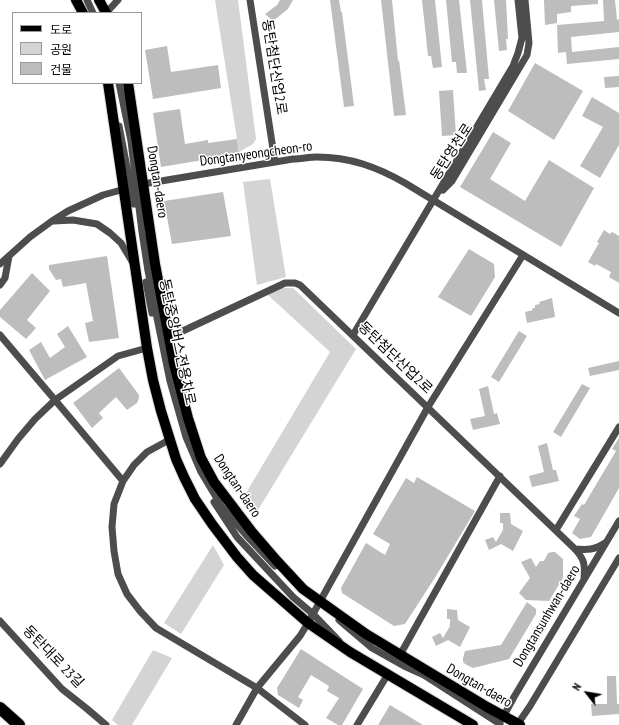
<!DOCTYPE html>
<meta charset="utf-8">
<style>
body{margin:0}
#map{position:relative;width:619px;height:725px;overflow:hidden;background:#fff;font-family:"PT Sans Narrow","Noto Sans KR",sans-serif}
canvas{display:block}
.legend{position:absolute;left:12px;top:12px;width:130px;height:72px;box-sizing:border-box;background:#fff;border:1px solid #999;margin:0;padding:5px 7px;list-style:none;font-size:12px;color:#000}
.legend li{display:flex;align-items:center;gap:8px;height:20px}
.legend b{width:20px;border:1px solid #999}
.north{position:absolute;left:567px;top:673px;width:40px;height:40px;-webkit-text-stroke:3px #fff;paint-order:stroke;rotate:301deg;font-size:11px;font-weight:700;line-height:16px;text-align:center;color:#000}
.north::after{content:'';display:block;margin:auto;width:14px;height:18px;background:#000;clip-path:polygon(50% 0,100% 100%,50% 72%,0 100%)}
</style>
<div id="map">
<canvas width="619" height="725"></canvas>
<ul class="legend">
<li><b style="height:5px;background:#000"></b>도로</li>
<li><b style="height:11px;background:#d4d4d4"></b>공원</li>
<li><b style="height:11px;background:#bdbdbd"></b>건물</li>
</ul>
<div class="north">N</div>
</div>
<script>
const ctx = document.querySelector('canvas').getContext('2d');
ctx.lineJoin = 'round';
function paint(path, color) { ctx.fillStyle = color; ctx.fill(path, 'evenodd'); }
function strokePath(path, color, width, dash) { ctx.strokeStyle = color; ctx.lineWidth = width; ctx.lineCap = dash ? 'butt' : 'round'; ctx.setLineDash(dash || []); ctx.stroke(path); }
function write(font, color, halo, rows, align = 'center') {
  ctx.font = font + ' "PT Sans Narrow","Noto Sans KR",sans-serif'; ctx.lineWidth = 3; ctx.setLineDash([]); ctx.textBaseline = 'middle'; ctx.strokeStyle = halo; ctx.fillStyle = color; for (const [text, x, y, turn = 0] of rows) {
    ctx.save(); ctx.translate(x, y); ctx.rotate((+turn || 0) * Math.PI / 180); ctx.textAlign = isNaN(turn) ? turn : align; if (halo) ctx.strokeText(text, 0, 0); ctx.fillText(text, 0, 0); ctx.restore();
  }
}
const green = new Path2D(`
 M215,0H238L256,139L253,144L239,152Z
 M270,179L286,277L257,285L243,182Z
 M278,288H293L356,349L258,510L246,493L330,352L268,295Z
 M213,545L224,565L181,634L164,623Z
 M153,650L172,658L132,725H118L112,720Z`);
const building = new Path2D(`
 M280,0H293L288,9L273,21L265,14L277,5Z
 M330,0H339L341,12H342L354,106L344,107Z
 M381,0H392L398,61L399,60L406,115L394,116Z
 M422,0H435L442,67L433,68L431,56H428Z
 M446,0H459L467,73H457L456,62H452Z
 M470,0H482L489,79H484L486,90L479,91Z
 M494,0H506L508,39H506L507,50L499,51Z
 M544,0H598V4L571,6V12L557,14V23L545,25Z
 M603,0H615L617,20L619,19V32L571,37L572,52L619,47V59L567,64L566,52L558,53L557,25L604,21Z
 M167,46L171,72L218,65L221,88L153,99L145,50Z
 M535,63L583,91L554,140L508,111Z
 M619,76V87L605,88L604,77Z
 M453,90L456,135L442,136L439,91Z
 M592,97L619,113V145L600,178L580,166L603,127L582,116Z
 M180,109L185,144L208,140V143L237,139L239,154L161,167L153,113Z
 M493,132L511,143L490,179L525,201L549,160L594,188L561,247L460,187Z
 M223,192L231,236L172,244L164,201Z
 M604,230L610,234L612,232L619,236V283L609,277L611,272L596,264L595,266L588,262L599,243L597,242Z
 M469,249L494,264L495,277L471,316L438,297Z
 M107,256L119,338L89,342L85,323L93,321L86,283L63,287L61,279L56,280L49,269V265Z
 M32,273L50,291L27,320L36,328L26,339L0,317V310Z
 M552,298L555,317L527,323L525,312L533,310L532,308H535V305L540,304L539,302Z
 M68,326L87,357L45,380L29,350L41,342L50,358L65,347L57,334Z
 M519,331L527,336L499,382L491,377Z
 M619,361V370L590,376L588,368Z
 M119,368L139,395V398L137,403L127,410L116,397L99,413L103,418L92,428L73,403Z
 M582,384L590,388L561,437L553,432Z
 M488,386L494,414L497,413L500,424L473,430L470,419L485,416L479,389Z
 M619,438V488L591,537L580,539L572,533L580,519L574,516L582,504L584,505L616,451L612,449Z
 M547,443L553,470H556L559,481L532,487L529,476L544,472L538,446Z
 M417,477L475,511L436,576L405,624L394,626L342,593L341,588L366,543L385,555L390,544L373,534L406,478L414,483Z
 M500,513H510L511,524L523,531L513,551L501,544L489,550L485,540L493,537L496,542L503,530V523H500Z
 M552,552H555L563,559V578L549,601L526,600L519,593L530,578L521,562L531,558L536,567L540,561H544L548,553Z
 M527,602L536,609V614L509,659L473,668L465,664L463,662V658L465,651L501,645Z
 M447,609L457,610L458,620L470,627L460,647L448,640L436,646L432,637L440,633L443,638L450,626V619H447Z
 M301,649L363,689L342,725H338L326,718L339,698L327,691L329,686L311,675L298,697L303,700L299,708L278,695L277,688Z
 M607,676H616L617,704H619V714L592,716L591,704H607Z
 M390,705L423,725H378Z`);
const minor = new Path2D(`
 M87,0L93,13
 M250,0L275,162
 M106,13L118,0
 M119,83L131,141L142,232L148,271L154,298L157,318L170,381L186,437L201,472L222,507L246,535L275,566
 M119,126L134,204
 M443,190L452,181L527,55L529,43L525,0
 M54,221L73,220L97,224L110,233L121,243L133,263
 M0,264L30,237L52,221L68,211L103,195L143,184L293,159C301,159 309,157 317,157C350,157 377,167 405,183L619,313
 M146,282L152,313
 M0,285L5,278L9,256
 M0,335L55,400L35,419L18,439L0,464
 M353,335L513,66L518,53L522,38L518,0
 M170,337L285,283H295L300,285L575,549C585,560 585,565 584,579
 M147,348L118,356L108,363L55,400L123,481L134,465L147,452L169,440
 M123,481L114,504L112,527L114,551L118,574L127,594L140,611L156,628L257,688L305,725
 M214,502L237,537L293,597L313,614L339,641
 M556,530L619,427
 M575,549C588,550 594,550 605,543
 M339,620L372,648L404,666L424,675L500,724
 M0,621L62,689L86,708L106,725
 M400,655L500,476
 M502,719L514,697L619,521
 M236,725L257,688L300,636L308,623L428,407L523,255
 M357,725L388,674
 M517,725L530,706L619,558`);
const major = new Path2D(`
 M76,0L83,13
 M99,0L106,13
 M108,83L147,348L153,380L161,411L176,459L184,477L195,499L212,524L237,557L253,575L308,623L350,652L473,725
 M128,83L155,264L174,364L188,418L201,458L214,482L252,532L277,561L303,589L366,634L487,707L520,725`);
const highway = new Path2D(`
 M0,708L19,725`);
const streetNames = [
 ["동탄첨단산업2로",274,67,81],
 ["동탄영천로",452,152,-57],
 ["Dongtanyeongcheon-ro",256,154,-8],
 ["Dongtan-daero",157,182,81],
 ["동탄중앙버스전용차로",177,342,78],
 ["동탄첨단산업2로",395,358,44],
 ["Dongtan-daero",237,486,56],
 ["Dongtansunhwan-daero",547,616,-59],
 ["동탄대로 23길",53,657,46],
 ["Dongtan-daero",479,686,30]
];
paint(green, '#d4d4d4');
paint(building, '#bdbdbd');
strokePath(major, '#dbdbdb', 12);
strokePath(highway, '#dbdbdb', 14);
strokePath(minor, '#4d4d4d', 7);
strokePath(major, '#000', 10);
strokePath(highway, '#000', 12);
write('14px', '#000', '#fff', streetNames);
</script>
